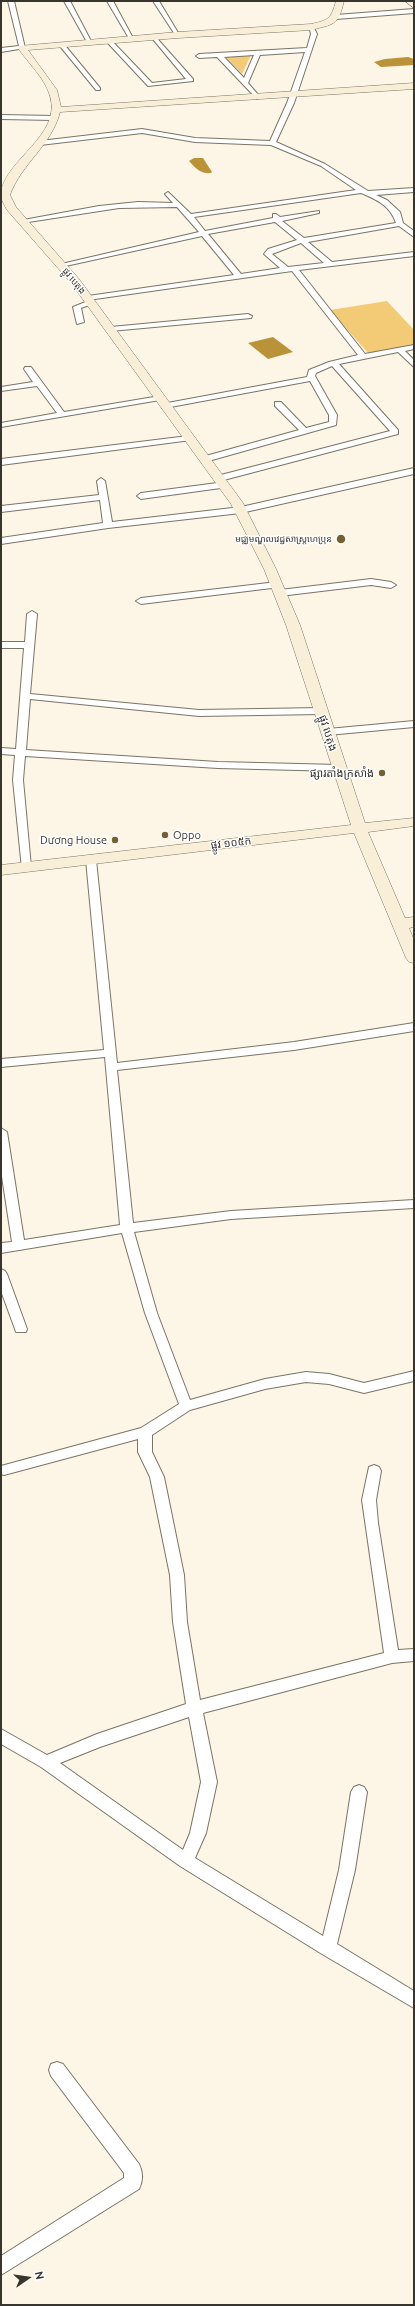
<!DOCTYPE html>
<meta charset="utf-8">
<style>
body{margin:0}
#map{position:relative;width:415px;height:2306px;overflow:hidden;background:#fdf5e5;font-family:Ubuntu,sans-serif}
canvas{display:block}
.frame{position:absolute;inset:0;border:2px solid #38352f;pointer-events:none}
.north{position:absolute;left:8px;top:2258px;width:40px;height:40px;-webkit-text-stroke:3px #fff;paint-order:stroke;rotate:77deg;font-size:11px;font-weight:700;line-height:16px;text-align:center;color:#38352f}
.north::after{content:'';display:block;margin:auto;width:14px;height:18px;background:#38352f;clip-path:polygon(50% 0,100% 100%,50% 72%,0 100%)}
</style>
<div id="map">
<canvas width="415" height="2306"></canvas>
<div class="frame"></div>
<div class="north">N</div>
</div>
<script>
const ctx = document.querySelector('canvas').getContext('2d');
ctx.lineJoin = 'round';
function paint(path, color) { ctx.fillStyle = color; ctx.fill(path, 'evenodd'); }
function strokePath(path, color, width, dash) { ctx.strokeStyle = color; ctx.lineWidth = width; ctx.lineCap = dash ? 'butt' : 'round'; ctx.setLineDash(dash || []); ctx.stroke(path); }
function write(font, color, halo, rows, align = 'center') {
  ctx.font = font + ' Ubuntu,"Noto Sans Khmer",sans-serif'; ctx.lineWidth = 3; ctx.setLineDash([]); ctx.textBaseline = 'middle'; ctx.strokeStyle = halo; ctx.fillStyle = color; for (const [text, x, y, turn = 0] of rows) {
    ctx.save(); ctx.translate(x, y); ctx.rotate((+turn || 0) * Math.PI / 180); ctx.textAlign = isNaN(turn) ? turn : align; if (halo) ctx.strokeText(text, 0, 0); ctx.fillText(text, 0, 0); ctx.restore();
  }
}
const green = new Path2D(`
 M251,55L242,74L225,56Z
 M387,301L414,330V346L368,353L330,310Z`);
const water = new Path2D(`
 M408,57L414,59V65L381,67L374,62L385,59Z
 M194,158H203L212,172L211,173C201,174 196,169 189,161Z
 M273,337L293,352L268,359L248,343Z`);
const street = new Path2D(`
 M8,1H14L25,48L1,52V48L19,46Z
 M64,1H70L92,43L87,42Z
 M107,1H113L134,40H130Z
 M153,1H159L180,36H176Z
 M414,9V13L336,19L333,17L336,15Z
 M309,26H313L317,34L294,103L276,142L325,164L368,191L414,188V192L376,195L387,200L400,212L403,223L414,231V237L399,226L308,242L332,262L414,252V256L299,270L365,354L414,345V349L405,351L414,360V367L398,352L339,364L398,430V434L220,481L217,480V476L390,431L332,366L316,373L315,376L337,415L336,425L205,462L202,461V457L299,430L275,406V402H281L306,428L329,422V415L310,381L165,408H162V404L307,377L309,370L329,362L358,355L292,271L88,300L84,298L88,296L234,275L202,236L61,267L57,265L199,232L177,207L119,208L22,223L18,221L99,206L138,202L173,203L165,194L168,192L191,214L356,190L321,166L271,145L195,142L142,133L40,145L37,143L40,141L142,129L195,138L270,141L287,103L305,52L260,55L248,83L260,97L257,99L217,57L199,58L196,56L199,54L307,48L311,34ZM254,55L244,78L224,57ZM361,193C377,200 390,205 396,223L304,238L282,221L319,213V211L280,217L276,214H273V218L205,231L194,217ZM275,222L297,240L268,249L264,254L280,268L241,274L208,234ZM301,243L324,263L288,267L272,254Z
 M154,35L193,79V81L148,86L106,41L111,40L152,83L186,79L152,38Z
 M59,43H63L100,88V90H96L59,45Z
 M1,115L54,116L57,118L54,120L1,119Z
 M88,301L95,303L81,308L84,322L77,324L73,307Z
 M248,314L252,316L251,318L111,331L107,329L111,327Z
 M25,367H31L64,412L160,396L164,398L160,400L1,427V423L57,413L37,386L1,391V387L33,382L24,369Z
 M188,436H191V440L1,465V459Z
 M414,468V474L241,513L108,528L1,544V538L103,523L100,500L1,512V506L99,495L97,481L101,478L105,481L112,522L241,507Z
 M225,482L229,485L228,487L141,499L137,496L141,493Z
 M371,579L391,582L396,585L391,588L371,585L280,596L275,593L280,590Z
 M277,582L280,583V587L141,604L136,601L141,598Z
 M32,611L37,614L30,694L199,710L321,708L326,711L321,714L199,716L30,699L26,750L218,762L339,765L344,768L339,771L218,768L25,756L23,780L31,867L26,870L22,869L13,780L15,755L1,754V748L16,749L24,648H1V642H25L27,614Z
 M414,721V727L328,735L323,732L328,729Z
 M91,857L96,860L117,1063L294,1042L414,1023V1031L294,1050L117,1070L133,1223L231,1211L414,1200V1208L231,1219L134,1232L157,1313L190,1400L265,1379L306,1372L329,1374L364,1383L414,1371V1381L364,1393L329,1384L306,1382L265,1389L190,1410L152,1435V1452L164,1477L184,1575L187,1622L200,1700L384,1653L362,1500L369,1467L374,1465L379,1467L381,1471L376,1500L378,1523L398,1650L414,1649V1661L392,1663L203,1713L217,1782L206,1833L195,1858L323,1936L339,1870L351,1792L354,1787L359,1785L364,1787L367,1792L355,1870L337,1944L414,1991V2008L322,1954L180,1866L41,1767L1,1744V1729L47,1755L97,1734L186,1704L173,1622L170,1575L150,1477L138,1452V1439L4,1475L1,1474V1466L141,1428L179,1404L145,1313L122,1233L1,1253V1243L12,1242L1,1170V1128L7,1132L24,1240L120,1225L105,1057L1,1067V1059L104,1050L86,860ZM189,1717L201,1782L190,1833L183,1850L60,1763L100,1747Z
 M1,1269L5,1271L7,1274L27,1329L26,1332H16L15,1329L1,1291Z
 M57,2062L63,2064L139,2164C143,2172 143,2181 139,2189L1,2275V2256L124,2178V2173L51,2076L49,2070L51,2064Z`);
const secondary = new Path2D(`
 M336,1H344C338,26 334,24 311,30L178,38L28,50L57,90L61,107L414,83V89L60,112C52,145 21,164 10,195L16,207L79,279L243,503L276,569L300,625L365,823L414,818V826L368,832L405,918L414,917V927L409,928L414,940V963L409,962L406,958L354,833L1,875V865L351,825L286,625L264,569L231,504L71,283L7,210C5,206 0,199 1,193C5,159 62,136 50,96C45,78 28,63 18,48L19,46L178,32L311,24C329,20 331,19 336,1Z
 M405,1H414V8Z`);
const markers = [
 [341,539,5,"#776030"],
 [382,773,4,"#776030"],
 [165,835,4,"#776030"],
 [115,840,4,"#776030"]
];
const farStreetnames = [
 ["ផ្លូវ បេតុង",74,281,51]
];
const farPoinames = [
 ["មជ្ឈមណ្ឌលវេជ្ជសាស្ត្រហេប្រុន",332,539]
];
const streetNames = [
 ["ផ្លូវ បេតុង",328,733,73],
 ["ផ្លូវ ១០៥ក",231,843,-7]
];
const poiNames = [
 ["ផ្សារតាំងក្រសាំង",374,773],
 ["Oppo",173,835,"left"],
 ["Dương House",107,840]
];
paint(green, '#f3cb77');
paint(water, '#ba9237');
strokePath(street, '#7b7466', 2);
strokePath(secondary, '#7b7466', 1);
paint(street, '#fff');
paint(secondary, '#f9eed8');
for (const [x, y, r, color] of markers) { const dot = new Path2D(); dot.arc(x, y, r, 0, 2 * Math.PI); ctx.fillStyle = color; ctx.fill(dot); strokePath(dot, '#fff', 1.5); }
write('9px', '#38352f', '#fff', farStreetnames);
write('9px', '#38352f', '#fff', farPoinames, 'right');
write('11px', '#38352f', '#fff', streetNames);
write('11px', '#38352f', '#fff', poiNames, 'right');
</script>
